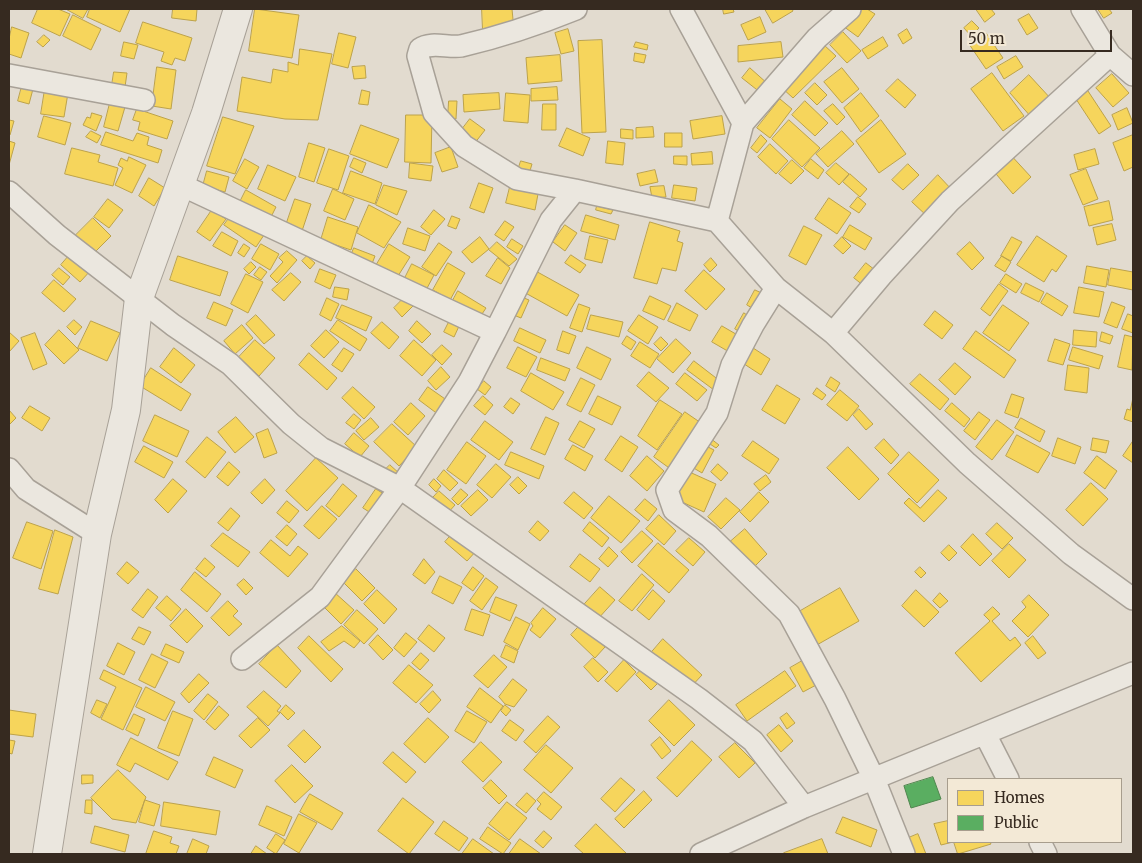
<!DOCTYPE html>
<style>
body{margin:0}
#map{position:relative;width:1142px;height:863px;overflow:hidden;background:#e2dbcf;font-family:Merriweather,serif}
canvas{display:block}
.frame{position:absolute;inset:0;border:10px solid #362a20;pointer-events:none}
.legend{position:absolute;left:947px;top:778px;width:175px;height:65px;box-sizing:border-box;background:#f3e9d6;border:1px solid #a79d8d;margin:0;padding:6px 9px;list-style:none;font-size:15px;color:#362a20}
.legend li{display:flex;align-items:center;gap:10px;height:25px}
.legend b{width:25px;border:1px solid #a79d8d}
.scale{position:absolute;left:960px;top:30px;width:152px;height:22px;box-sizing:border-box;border:2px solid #362a20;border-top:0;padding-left:6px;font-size:15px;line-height:18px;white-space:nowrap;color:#362a20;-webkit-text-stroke:4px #f3e9d6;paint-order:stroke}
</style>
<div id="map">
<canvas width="1142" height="863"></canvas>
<div class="frame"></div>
<ul class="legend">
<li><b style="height:14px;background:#f6d55c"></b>Homes</li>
<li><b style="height:14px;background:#5aae61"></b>Public</li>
</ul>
<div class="scale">50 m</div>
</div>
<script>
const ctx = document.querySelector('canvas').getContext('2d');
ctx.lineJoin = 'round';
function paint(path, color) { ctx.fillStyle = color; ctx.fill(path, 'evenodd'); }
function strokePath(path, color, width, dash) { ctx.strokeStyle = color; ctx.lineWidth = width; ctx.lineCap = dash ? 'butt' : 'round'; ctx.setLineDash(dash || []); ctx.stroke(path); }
const homes = new Path2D(`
 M38,9H58L70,14L60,36L32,23Z
 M66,9H88L83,18Z
 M90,9H130L120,32L87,17Z
 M173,9H197L196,21L172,18Z
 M255,9L299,15L292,58L249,51Z
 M482,9H512L514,30L483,31Z
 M723,9H733L734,12L724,14Z
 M765,9H792L793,11L773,23Z
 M855,9H867L875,14L858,37L843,26Z
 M976,9H991L995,14L985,22Z
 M1098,9H1109L1112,13L1104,18Z
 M1029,14L1038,28L1027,35L1018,20Z
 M73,15L101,29L91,50L63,36Z
 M760,17L766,32L748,40L741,25Z
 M972,21L979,28L971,36L964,28Z
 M143,22L192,38L185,61L175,58L172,65L161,61L164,52L136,43Z
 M12,27L29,33L21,58L9,54V39Z
 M568,29L574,51L561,54L555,33Z
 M907,29L912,38L903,44L898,35Z
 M843,32L861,51L847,63L830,45Z
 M339,33L356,37L348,68L332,64Z
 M986,33L1003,58L986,69L969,44Z
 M44,35L50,40L43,47L37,42Z
 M883,37L888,46L868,59L862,50Z
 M602,40L606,132L582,133L578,41Z
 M124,42L138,45L134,59L121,56Z
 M636,42L648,45L647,50L634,47Z
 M781,42L783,57L738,62V46Z
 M824,45L836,56L793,98L781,87Z
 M300,49L332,54L318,120L285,119L237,111L242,77L271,83L273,69L288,72V62L298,65Z
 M635,53L646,55L644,63L634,61Z
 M560,55L562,81L528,84L526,58Z
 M1016,56L1023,67L1004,79L997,67Z
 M365,66L366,78L354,79L352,67Z
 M157,67L176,70L171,109L152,106Z
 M750,68L768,84L761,93L742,78Z
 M842,68L859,89L842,103L824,82Z
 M114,72L127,73L125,87L112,85Z
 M992,73L1024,116L1003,131L971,89Z
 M1112,74L1129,93L1113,107L1096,88Z
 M1029,75L1052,100L1032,118L1010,93Z
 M898,79L916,95L905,108L886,91Z
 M815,83L827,95L817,105L805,93Z
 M22,86L33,89L29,104L18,101Z
 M557,87L558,100L531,101V89Z
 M1086,88L1111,126L1099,134L1074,96Z
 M45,89L68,93L64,117L41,114Z
 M362,90L370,92L368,105L359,104Z
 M499,93L500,109L464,112L463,95Z
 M506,93L530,95L528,123L504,121Z
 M861,93L879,116L861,132L844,108Z
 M780,99L792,109L770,138L757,128Z
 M449,101H457L456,119L448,118Z
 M805,101L828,123L815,136L792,115Z
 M110,103L125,107L118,131L104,127Z
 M543,104H556V130H542Z
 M833,104L845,117L837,125L824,111Z
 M1127,108L1133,123L1118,130L1112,115Z
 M137,109L173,121L167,139L138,130L140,122L133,120Z
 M92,113L102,116L96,131L83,125L87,117L90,118Z
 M406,115H432L431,163L405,162Z
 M44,116L71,123L65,145L38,137Z
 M722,116L725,134L693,139L690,121Z
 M223,117L254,126L235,174L207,166Z
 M470,119L485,130L474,144L460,132Z
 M9,120L14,121L10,135L9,134Z
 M789,120L820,148L802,167L772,139Z
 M881,120L906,154L879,173L856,141Z
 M361,125L399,139L387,168L350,154Z
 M653,127L654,137L636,138V128Z
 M567,128L590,138L583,156L559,146Z
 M621,129L633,130V139L621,138Z
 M91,131L101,136L97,143L86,137Z
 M842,131L854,144L828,167L816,154Z
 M106,132L133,141L137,133L149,137L147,145L162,150L158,163L101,145Z
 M665,133H682V147H665Z
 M761,135L767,141L757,153L751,148Z
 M1133,135V167L1124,171L1113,143Z
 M9,141L15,143L9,165Z
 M608,141L625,143L623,165L606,163Z
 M309,143L325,148L314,182L299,177Z
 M770,144L788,161L776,174L758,157Z
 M451,147L458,167L442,172L435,153Z
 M72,148L100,155L98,162L118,168L113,186L65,174Z
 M329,149L349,156L338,190L317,183Z
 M1095,149L1099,164L1078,170L1074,155Z
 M712,152L713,164L692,165L691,154Z
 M1008,152L1031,177L1013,194L991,168Z
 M674,156H687V165L674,164Z
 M129,157L146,165L132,193L115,185L123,168L118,165L121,158L127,161Z
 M354,158L366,163L362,173L350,167Z
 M245,159L259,167L247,189L233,181Z
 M811,159L824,170L818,179L804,168Z
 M792,160L804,171L791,184L779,174Z
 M521,161L532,164L529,174L518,170Z
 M410,163L433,166L431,181L409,178Z
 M836,163L849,174L839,185L826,173Z
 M908,164L919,175L903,190L892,180Z
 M268,165L296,177L285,201L258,189Z
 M1086,169L1098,199L1083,205L1070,175Z
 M655,170L658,182L640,186L637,174Z
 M207,171L229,177L225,192L203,186Z
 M351,171L382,183L375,204L343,193Z
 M850,174L867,189L860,197L843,182Z
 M938,175L953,191L928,217L912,202Z
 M149,178L165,188L154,206L139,196Z
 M479,183L493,188L484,213L470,208Z
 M384,185L407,191L397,215L376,205Z
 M674,185L697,188L695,201L672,198Z
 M664,186L666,197L652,198L650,187Z
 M510,187L538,194L535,210L506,203Z
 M333,189L354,199L345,220L324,211Z
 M246,190L276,207L269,221L239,204Z
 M858,197L866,204L859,213L850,207Z
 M829,198L851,213L837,234L815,219Z
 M108,199L123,210L109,228L94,217Z
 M295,199L311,204L300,237L284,231Z
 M1109,201L1113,220L1089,226L1084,207Z
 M369,205L401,222L384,248L357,233Z
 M597,206L613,210L611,214L596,210Z
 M212,210L226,219L210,241L197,232Z
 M434,210L445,219L431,235L421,227Z
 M233,213L264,235L256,247L224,225Z
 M586,215L619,225L615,240L581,231Z
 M452,216L460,219L456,229L448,226Z
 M328,217L358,227L351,250L321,240Z
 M93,218L111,236L93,254L75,236Z
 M505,221L514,227L504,241L495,235Z
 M650,222L680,231L677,241L683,243L676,271L662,268L657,284L634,278Z
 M1112,224L1116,240L1097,245L1093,228Z
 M565,225L577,233L565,251L553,242Z
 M850,225L872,238L865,250L843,237Z
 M804,226L822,235L806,265L789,256Z
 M408,228L430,236L425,251L403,244Z
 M222,232L238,241L231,256L213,246Z
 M590,236L608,240L602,263L585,259Z
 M1037,236L1067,256L1056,272L1052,269L1044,282L1017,265Z
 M480,237L489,249L472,263L462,252Z
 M842,237L851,246L843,254L834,246Z
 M1012,237L1022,242L1011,261L1001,256Z
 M512,239L523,246L518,254L507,247Z
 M497,242L517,259L509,266L489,250Z
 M970,242L984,258L972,270L957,254Z
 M439,243L452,252L436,276L422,267Z
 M244,244L250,248L244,257L238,253Z
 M261,244L279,254L270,270L252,259Z
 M389,244L410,257L398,276L374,269Z
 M354,248L375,256L370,269L349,261Z
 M73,251L92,269L80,282L61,265Z
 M287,251L297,260L277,283L270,276L283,262L279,258Z
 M571,255L586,265L580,273L565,263Z
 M178,256L228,272L220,296L170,280Z
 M307,256L315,263L310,269L302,261Z
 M1002,256L1011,262L1005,272L995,266Z
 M498,258L510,268L501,284L486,276Z
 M711,258L717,265L710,272L704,265Z
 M251,262L256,267L249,274L244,269Z
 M448,263L465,273L450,300L433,290Z
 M866,263L875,270L864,286L854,278Z
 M412,264L434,275L425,292L404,280Z
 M1087,266L1109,270L1106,287L1084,283Z
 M260,267L267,272L261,280L254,275Z
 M59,268L70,277L63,285L52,275Z
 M1111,268L1133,272V290L1108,285Z
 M320,269L336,275L330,289L315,282Z
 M532,269L579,295L567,316L520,290Z
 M704,270L725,289L706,310L685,291Z
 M291,273L301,282L284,301L272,290Z
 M246,274L263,282L248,313L231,304Z
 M1006,274L1022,284L1016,293L1000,283Z
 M54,280L76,299L64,312L42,293Z
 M1026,283L1044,292L1039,302L1021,293Z
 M999,284L1008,291L990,316L981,309Z
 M335,287L349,289L347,300L333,297Z
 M1079,287L1104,292L1099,317L1074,313Z
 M755,290L766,295L757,311L747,305Z
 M458,291L486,308L478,320L451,304Z
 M409,293L417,302L402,317L394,308Z
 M1047,293L1068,306L1062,316L1041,303Z
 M519,296L529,300L521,318L511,314Z
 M650,296L671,306L664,320L643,311Z
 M327,298L339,304L331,321L320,315Z
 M214,302L233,310L226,326L207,318Z
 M1112,302L1125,307L1117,328L1104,323Z
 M677,303L698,315L690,331L668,321Z
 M579,304L590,308L582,332L570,328Z
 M342,305L372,317L366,331L336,318Z
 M1003,305L1029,323L1009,351L983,333Z
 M935,311L953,325L942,339L924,325Z
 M744,313L753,319L744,334L735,329Z
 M1128,314L1133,316V333L1122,329Z
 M256,315L275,335L264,344L246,324Z
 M591,315L623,322L619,337L587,329Z
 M639,315L658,327L648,344L628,331Z
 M74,320L82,327L75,335L67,327Z
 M338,320L367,339L360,351L330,331Z
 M450,320L460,324L454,337L444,332Z
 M91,321L120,333L107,361L78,348Z
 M417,321L431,334L422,343L409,331Z
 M382,322L399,337L389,349L371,333Z
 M242,325L253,338L235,354L224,341Z
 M722,326L741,337L731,353L712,342Z
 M520,328L546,340L540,353L514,341Z
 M59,330L79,350L64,364L45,345Z
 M326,330L339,342L324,358L311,346Z
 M1074,330L1097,332L1096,347L1073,345Z
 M563,331L576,336L569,354L557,350Z
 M976,331L1016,360L1004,378L963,349Z
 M9,332L19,341L9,352Z
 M1102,332L1113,336L1110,344L1100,341Z
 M35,333L47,364L33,370L21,338Z
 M1125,335L1133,337L1132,370L1118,367Z
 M627,336L636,342L631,350L622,344Z
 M661,337L668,344L661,351L654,344Z
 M676,339L691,353L673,373L657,359Z
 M1055,339L1070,344L1063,365L1048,361Z
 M255,340L275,358L259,376L239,357Z
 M414,340L436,360L422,376L400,356Z
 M640,342L659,354L650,368L631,356Z
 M747,344L770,359L761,375L738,360Z
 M442,345L452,354L442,365L432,355Z
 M518,347L537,357L526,377L507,368Z
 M587,347L611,359L601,380L577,368Z
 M1073,347L1103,356L1099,369L1069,360Z
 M174,348L195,365L181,383L160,367Z
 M344,348L354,354L342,372L332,365Z
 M309,353L337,378L327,390L299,365Z
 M541,358L570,369L565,381L537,370Z
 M694,361L720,381L714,390L687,370Z
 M955,363L971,377L955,395L939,380Z
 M1068,365L1089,368L1087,393L1065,390Z
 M441,367L450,377L436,390L428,381Z
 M151,368L191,394L181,411L140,386Z
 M649,372L669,388L656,402L637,386Z
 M531,373L564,392L553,410L521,391Z
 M685,373L707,390L697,401L676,384Z
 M920,374L949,399L940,410L910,384Z
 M831,377L840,383L835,392L826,386Z
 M581,378L595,385L581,412L567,405Z
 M484,381L491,387L485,395L477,389Z
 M777,385L800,399L785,424L762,410Z
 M353,387L375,407L364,419L342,398Z
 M428,387L448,401L439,415L419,400Z
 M817,388L826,395L822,400L813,394Z
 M840,390L859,406L847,421L827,405Z
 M1012,394L1024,398L1018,418L1005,413Z
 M483,396L493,405L485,415L474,406Z
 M598,396L621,407L612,425L589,414Z
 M511,398L520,404L513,414L504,407Z
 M1133,398V422L1124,419L1127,409L1130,410Z
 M660,400L682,414L657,450L638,436Z
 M411,403L425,416L408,435L394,422Z
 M952,403L970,419L964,427L945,411Z
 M30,406L50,418L42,431L22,418Z
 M859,409L873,424L866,430L853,415Z
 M9,410L16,418L9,425Z
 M685,412L704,425L672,470L654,457Z
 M979,412L990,420L975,440L964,431Z
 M354,414L361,420L354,429L346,423Z
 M155,415L189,431L177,457L143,441Z
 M236,417L254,437L235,453L218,432Z
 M546,417L559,423L545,455L531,449Z
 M371,418L379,427L364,440L356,431Z
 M1021,418L1045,431L1040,442L1015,428Z
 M997,420L1014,432L992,460L976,447Z
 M485,421L513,442L499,460L471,440Z
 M580,421L595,429L584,448L569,440Z
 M392,424L417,447L399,466L374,442Z
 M268,429L277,453L264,458L256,434Z
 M354,433L369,446L360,457L345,444Z
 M1017,435L1050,453L1038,473L1006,456Z
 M621,436L638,447L622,472L605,460Z
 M207,437L226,452L205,478L186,462Z
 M710,438L719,445L716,448L707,442Z
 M1058,438L1081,447L1075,464L1052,456Z
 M1093,438L1109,441L1106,453L1091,450Z
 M884,439L899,455L891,464L875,448Z
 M753,441L779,459L769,474L742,456Z
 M1133,441V463L1123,456Z
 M467,442L486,456L466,484L447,470Z
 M573,445L593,456L585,471L565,459Z
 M704,445L714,450L702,473L692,467Z
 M144,446L173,462L164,478L135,462Z
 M848,447L879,479L859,500L827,468Z
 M511,452L544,466L539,479L505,465Z
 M909,452L939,480L917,503L888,474Z
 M647,456L664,471L647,491L630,476Z
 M1097,456L1117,471L1105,489L1084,473Z
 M316,458L338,478L307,511L286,491Z
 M229,462L240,472L228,486L217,477Z
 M496,464L511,477L492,498L477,485Z
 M718,464L728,473L721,481L711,472Z
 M390,465L400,474L393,482L383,472Z
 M444,470L458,483L450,491L437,479Z
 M685,470L716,484L704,512L673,498Z
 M766,475L771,482L760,491L754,484Z
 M518,477L527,486L519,494L510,485Z
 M173,479L187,491L168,513L155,500Z
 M265,479L275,490L262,504L251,493Z
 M434,479L441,486L436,492L429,485Z
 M1091,483L1108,499L1083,526L1066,510Z
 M343,484L357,496L339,517L326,506Z
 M376,489L390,498L377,517L363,508Z
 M461,489L468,495L458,505L452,499Z
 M478,490L488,500L471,516L461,506Z
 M938,490L947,498L924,522L904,503L909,498L920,508Z
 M439,491L455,505L446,515L430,501Z
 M574,492L593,508L584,519L564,503Z
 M759,492L769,502L750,522L740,512Z
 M609,496L640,521L621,543L591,518Z
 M726,498L740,510L721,529L708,517Z
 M645,499L657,509L648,521L635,510Z
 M287,501L299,511L289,523L277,513Z
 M322,506L337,519L319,539L304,526Z
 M231,508L240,516L228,531L218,523Z
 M659,515L676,531L664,545L646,529Z
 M538,521L549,531L540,541L529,532Z
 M27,522L53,531L41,569L13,558Z
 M590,522L609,538L602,547L583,531Z
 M997,523L1013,538L1002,549L986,534Z
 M287,525L297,534L287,546L276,537Z
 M745,529L767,554L753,568L730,542Z
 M55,530L73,537L58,594L39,589Z
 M455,531L477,550L467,561L445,542Z
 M642,531L653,541L632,563L621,552Z
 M223,533L250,552L238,567L211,546Z
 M973,534L992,554L980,566L961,547Z
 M689,538L705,552L693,566L676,551Z
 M271,540L290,556L298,546L308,554L288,577L260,553Z
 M658,543L689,570L669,593L638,566Z
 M1009,544L1026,560L1009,578L992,561Z
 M949,545L957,553L949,561L941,553Z
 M609,547L618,556L608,567L599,559Z
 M580,554L600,569L590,582L570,567Z
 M205,558L215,567L206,577L196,569Z
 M424,559L435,572L425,584L413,575Z
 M127,562L139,572L128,584L117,574Z
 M473,567L484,576L473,591L462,583Z
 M920,567L926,573L921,578L915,572Z
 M356,569L375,588L362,601L343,582Z
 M195,572L221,594L207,612L181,590Z
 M642,574L654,585L632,611L619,601Z
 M440,576L462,587L453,604L432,593Z
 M486,578L498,587L482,610L470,601Z
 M244,579L253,588L246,595L237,585Z
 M600,587L615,600L597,620L582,607Z
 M840,588L859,621L815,646L797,613Z
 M148,589L158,597L143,618L132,610Z
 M377,590L397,609L384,624L364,604Z
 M653,590L665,601L649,620L637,610Z
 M916,590L939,612L924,627L902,606Z
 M334,592L354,610L341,624L322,605Z
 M940,593L948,601L940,608L933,601Z
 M1029,595L1049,615L1028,637L1012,621L1026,607L1022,602Z
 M167,596L181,609L171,621L156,608Z
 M496,597L517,605L510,621L490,612Z
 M228,601L238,611L233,616L242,624L229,636L211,618Z
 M993,607L1000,614L992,621L1010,641L1015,637L1021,645L981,682L955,653L990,621L984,615Z
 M543,608L556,619L540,638L530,630L533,626L531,623Z
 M186,609L203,626L187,643L170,626Z
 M472,609L490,615L483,636L465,630Z
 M357,610L378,629L364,644L344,625Z
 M516,617L530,624L518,650L504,642Z
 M584,621L590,633L605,647L595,658L571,635Z
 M429,625L445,638L434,652L418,639Z
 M342,626L360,641L354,648L344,641L329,651L321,642Z
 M139,627L151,632L144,645L132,639Z
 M406,633L417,642L404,657L394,648Z
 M378,635L393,650L383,660L369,645Z
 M309,636L343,669L331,682L298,648Z
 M1033,636L1046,653L1038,659L1025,643Z
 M663,639L702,675L689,689L651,653Z
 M118,643L135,652L124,675L107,666Z
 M166,644L184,652L179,663L161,655Z
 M277,645L301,671L286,688L259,664Z
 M506,645L518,651L514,663L501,657Z
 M421,653L429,660L420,670L412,663Z
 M152,654L168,662L155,688L139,680Z
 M494,655L507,667L488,688L474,676Z
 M593,658L608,672L598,682L584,667Z
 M624,660L636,672L617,692L605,681Z
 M804,660L818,684L803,692L790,668Z
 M409,665L433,685L416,703L393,683Z
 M643,668L658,683L651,690L636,675Z
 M104,670L142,688L123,730L101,719L116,687L100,679Z
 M785,671L796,686L747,721L736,705Z
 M199,674L209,683L189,703L181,694Z
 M513,679L527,690L514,707L505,704L499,697Z
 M146,687L175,702L165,721L136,707Z
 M480,688L503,706L491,723L467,707Z
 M264,691L281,706L277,711L280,713L268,726L247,707Z
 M433,691L441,700L429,713L420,704Z
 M208,694L218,702L204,720L194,711Z
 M97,700L107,704L100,718L91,713Z
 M669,700L695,725L674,746L649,721Z
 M286,705L295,713L288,720L280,712Z
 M505,705L511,710L506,716L501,711Z
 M219,706L229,715L215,730L206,722Z
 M9,710L36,714L33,737L9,734Z
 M173,711L193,719L179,756L158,748Z
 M467,711L487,722L474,743L455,731Z
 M787,713L795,723L787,729L780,718Z
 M134,714L145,719L138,736L126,730Z
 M548,716L560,727L536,753L524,742Z
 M258,718L270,730L251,748L239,736Z
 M428,718L449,737L425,763L404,744Z
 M510,720L524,730L516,741L502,731Z
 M779,725L793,741L781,752L767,735Z
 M304,730L321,747L305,763L288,746Z
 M660,737L671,751L662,759L651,745Z
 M131,738L178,762L168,780L135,763L130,772L117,765Z
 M9,740L15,741L12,754L9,753Z
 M692,741L712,760L677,797L657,778Z
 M481,742L502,762L483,782L462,762Z
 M735,743L755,763L739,778L719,757Z
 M546,745L573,768L551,793L524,770Z
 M393,752L416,772L406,783L383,763Z
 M214,757L243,770L235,788L206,775Z
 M292,765L313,786L295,803L275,781Z
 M118,770L146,797L136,823L112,819L91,798Z
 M82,775H93V783L82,784Z
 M621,778L635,790L615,812L601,799Z
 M491,780L507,796L499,804L483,788Z
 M644,791L652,800L624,828L615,819Z
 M544,792L562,807L551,820L537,809L541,804L537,800Z
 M527,793L536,801L526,813L516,805Z
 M310,794L343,813L332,830L300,812Z
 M403,798L434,822L409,854L378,831Z
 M86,800H92V814L85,813Z
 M145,800L160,805L154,826L139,822Z
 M164,802L220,811L216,835L161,826Z
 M507,802L527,818L509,840L489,824Z
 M267,806L292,817L284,836L259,825Z
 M299,814L317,823L299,853L284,844Z
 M843,817L877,830L871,847L836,833Z
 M444,821L468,838L459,851L435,834Z
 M948,821V842H953L941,845L934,824Z
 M596,824L627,854H584L575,846Z
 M95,826L129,835L125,852L91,843Z
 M488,827L511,843L503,854L480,839Z
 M154,831L172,837L170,843L179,846L176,854H146Z
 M544,831L552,838L543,848L535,841Z
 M276,834L285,840L276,854L267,848Z
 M918,834L926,854H912L906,839Z
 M193,839L209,846L206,854H187Z
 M473,839L494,854H462Z
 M520,839L541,854H509Z
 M822,839L828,854H785L784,853Z
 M954,842H990L991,844L958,854Z
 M256,846L267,854H251Z`);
const public = new Path2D(`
 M933,777L941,799L911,808L904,786Z`);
const minor = new Path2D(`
 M681,9L743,123L717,221
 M1082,9L1110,55L1133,75
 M9,75L144,100
 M743,123L817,38L850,9
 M179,184L495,332L551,220L575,190L717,221L776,288L833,333L967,463L1071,554L1133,599
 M575,190L517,179L464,146L434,113L418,56L420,49C431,41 448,48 461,46C500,37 539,24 576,9
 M9,192L57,235L173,325L230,364L291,424L321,448L400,488L699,699L753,741L804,807
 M776,288L753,325L732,365L717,413L667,490L674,510L709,536L789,614L835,699L874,779L904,854
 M833,333L881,276L950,201L1110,55
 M9,469L26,489L97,534
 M242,659L320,597L400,488L469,382L495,332
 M985,734L1008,779
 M1040,842L1046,854
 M701,854L804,807L1133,673`);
const tertiary = new Path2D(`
 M47,854L97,534L126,410L139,298L206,113L238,9`);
paint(homes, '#f6d55c');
strokePath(homes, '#bca24a', 1);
paint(public, '#5aae61');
strokePath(public, '#4f864e', 1);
strokePath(minor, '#a8a197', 24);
strokePath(tertiary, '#a8a197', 30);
strokePath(minor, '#ebe7df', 21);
strokePath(tertiary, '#ebe7df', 28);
</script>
